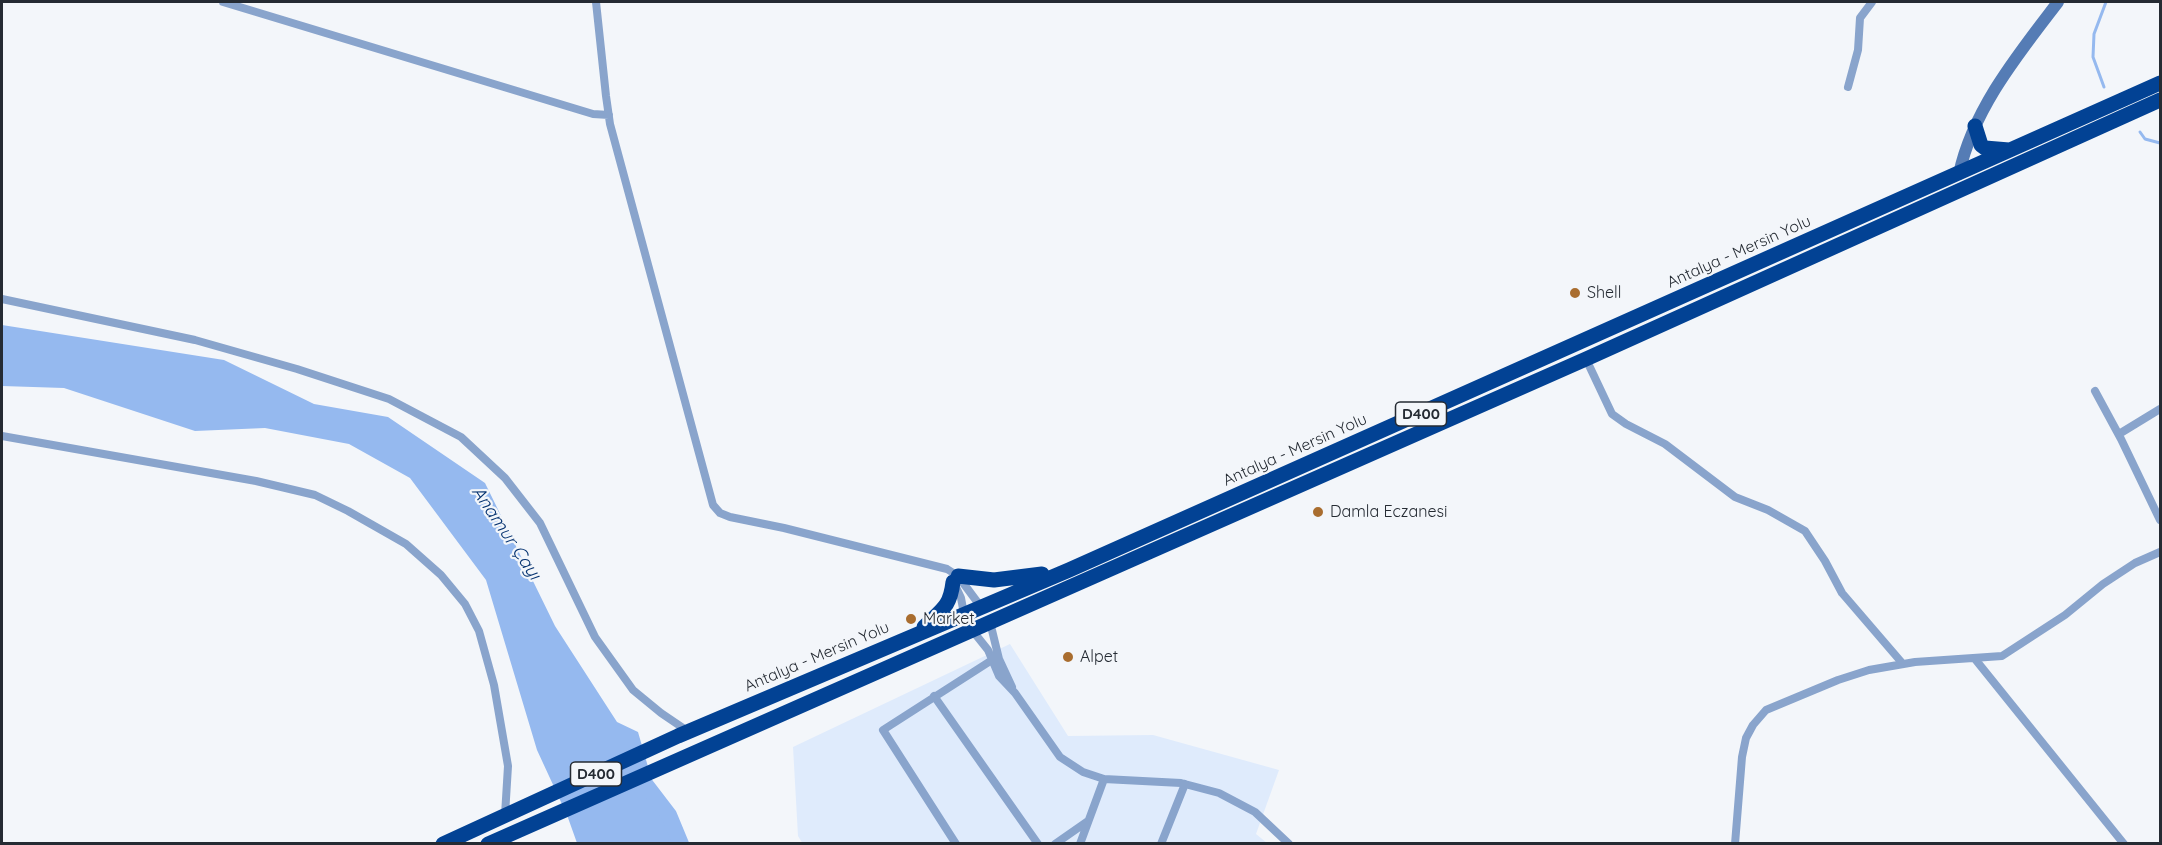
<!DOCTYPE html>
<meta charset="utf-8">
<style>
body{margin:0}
#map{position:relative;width:2162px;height:845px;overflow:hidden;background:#f3f6fa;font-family:Quicksand,sans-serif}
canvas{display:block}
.frame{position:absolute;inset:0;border:3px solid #252b33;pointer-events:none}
</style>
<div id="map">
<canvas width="2162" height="845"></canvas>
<div class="frame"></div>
</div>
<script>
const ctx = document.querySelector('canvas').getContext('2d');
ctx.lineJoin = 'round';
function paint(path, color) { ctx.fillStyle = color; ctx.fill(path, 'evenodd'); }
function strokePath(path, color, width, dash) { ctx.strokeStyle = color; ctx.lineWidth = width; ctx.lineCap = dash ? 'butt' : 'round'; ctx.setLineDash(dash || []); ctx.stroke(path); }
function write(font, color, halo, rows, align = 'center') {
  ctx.font = font + ' Quicksand,sans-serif'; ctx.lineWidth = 4.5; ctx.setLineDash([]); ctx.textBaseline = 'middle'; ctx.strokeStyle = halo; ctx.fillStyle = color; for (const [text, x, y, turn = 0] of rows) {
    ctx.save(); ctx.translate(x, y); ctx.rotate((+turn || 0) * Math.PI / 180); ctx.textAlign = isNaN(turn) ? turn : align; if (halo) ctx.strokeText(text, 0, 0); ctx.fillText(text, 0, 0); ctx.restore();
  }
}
const built = new Path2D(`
 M1010,644L1068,736L1153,735L1279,770L1256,834L1267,843L803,844L798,836L793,747Z`);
const water = new Path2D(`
 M2,325L224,360L314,404L388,417L485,483L555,626L617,722L638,732L657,798L689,843H577L567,815L537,750L486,580L410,478L349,444L265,428L195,431L64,388L2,386Z`);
const stream = new Path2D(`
 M2104,87L2093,57L2094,34L2106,2
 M2140,132L2145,139L2160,143`);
const river = new Path2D(`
 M643,781L669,815L681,844`);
const street = new Path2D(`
 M223,2L593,114L609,115
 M596,2L606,96L610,124L713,505L720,513L730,517L784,528L947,569L958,576L981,607
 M1848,87L1858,50L1860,18L1872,2
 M2,299L195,340L297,369L389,399L461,437L505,478L540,523L595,637L633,690L661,713L689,732
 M1586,359L1612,414L1626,424L1665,444L1735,497L1768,510L1805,531L1825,561L1842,593L1903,664
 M2095,391L2121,439L2160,520
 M2119,434L2160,409
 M2,436L256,481L315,495L348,511L406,544L441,575L465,604L479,631L494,685L508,766L505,815
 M954,583L961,598L964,614
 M990,622L999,659L1012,687
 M972,630L988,650L999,676L1015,693L1060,757L1083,772L1104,779L1181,783L1219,793L1255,812L1289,844
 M1975,659L2124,844
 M934,696L1038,844
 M956,844L883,730L992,660
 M1055,844L1088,821
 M1080,844L1104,779
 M1161,844L1185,784
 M1735,844L1742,757L1746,738L1753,725L1766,710L1838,680L1869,670L1915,662L2002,656L2065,615L2103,584L2135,563L2160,552`);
const secondary = new Path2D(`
 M1959,174C1973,109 2019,53 2058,2`);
const highway = new Path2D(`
 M1975,126L1981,145L1985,148L2009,150
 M958,576L994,580L1042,574
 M924,627C941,610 950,608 953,582
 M443,844L678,736L1069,570L2160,83
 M488,844L1586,359L2160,100`);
const markers = [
 [1575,293,6,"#a96d2f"],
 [1318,512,6,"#a96d2f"],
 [911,619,6,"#a96d2f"],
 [1068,657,6,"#a96d2f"]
];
const shields = [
 [1421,414,51],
 [596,774,51]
];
const shieldNames = [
 ["D400",1421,414],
 ["D400",596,774]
];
const streetNames = [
 ["Antalya - Mersin Yolu",1739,252,-24],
 ["Antalya - Mersin Yolu",1295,450,-24],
 ["Antalya - Mersin Yolu",817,657,-23]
];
const poiNames = [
 ["Shell",1587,293],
 ["Damla Eczanesi",1330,512],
 ["Market",923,619],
 ["Alpet",1080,657]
];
const waterNames = [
 ["Anamur Çayı",506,533,56]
];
paint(built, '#dfebfc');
paint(water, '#95b9ef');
strokePath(stream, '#95b9ef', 3);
strokePath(river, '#95b9ef', 16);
strokePath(street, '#89a4cc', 8);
strokePath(secondary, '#557cb5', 12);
strokePath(highway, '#024294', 15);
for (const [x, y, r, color] of markers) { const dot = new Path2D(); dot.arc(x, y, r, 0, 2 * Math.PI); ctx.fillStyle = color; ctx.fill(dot); strokePath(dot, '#f3f6fa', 2); }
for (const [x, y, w] of shields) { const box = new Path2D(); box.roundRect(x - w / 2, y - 12, w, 24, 4.5); ctx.fillStyle = '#f3f6fa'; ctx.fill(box); strokePath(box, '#252b33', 1.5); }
write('bold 15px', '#252b33', null, shieldNames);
write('16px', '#252b33', '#f3f6fa', streetNames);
write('16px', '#252b33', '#f3f6fa', poiNames, 'left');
write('italic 18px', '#053270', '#f3f6fa', waterNames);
</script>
